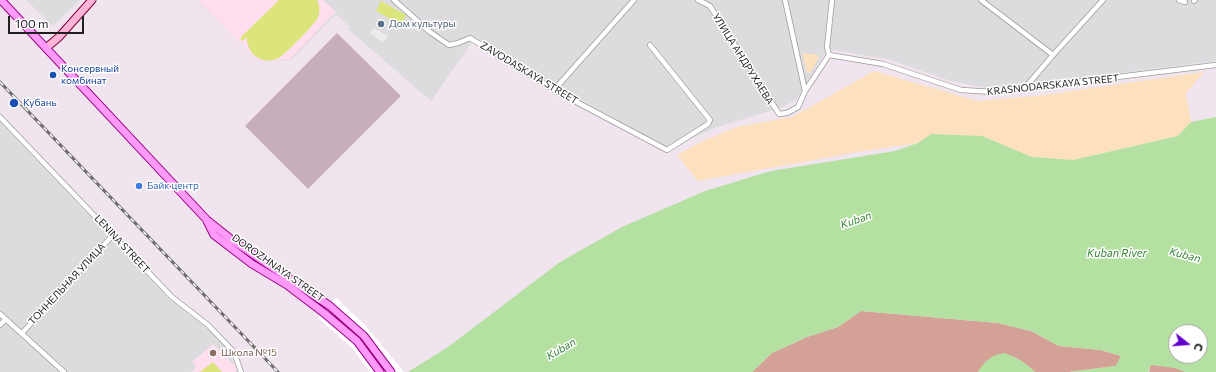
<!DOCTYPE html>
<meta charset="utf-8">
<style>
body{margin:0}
#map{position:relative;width:1216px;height:372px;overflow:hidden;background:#f0e4ee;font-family:Commissioner,sans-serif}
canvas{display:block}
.north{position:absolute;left:1168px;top:324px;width:40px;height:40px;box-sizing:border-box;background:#fff;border:1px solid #a5a5a5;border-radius:50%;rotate:107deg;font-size:11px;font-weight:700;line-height:16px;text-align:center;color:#1f1f1f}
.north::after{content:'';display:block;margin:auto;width:14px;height:18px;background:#6200cd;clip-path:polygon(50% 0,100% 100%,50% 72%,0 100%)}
.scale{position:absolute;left:8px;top:16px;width:76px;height:18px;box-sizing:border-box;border:2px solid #1f1f1f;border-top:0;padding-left:5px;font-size:12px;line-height:14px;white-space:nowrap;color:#1f1f1f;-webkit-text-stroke:3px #fff;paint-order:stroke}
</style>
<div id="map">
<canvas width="1216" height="372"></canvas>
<div class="north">С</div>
<div class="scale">100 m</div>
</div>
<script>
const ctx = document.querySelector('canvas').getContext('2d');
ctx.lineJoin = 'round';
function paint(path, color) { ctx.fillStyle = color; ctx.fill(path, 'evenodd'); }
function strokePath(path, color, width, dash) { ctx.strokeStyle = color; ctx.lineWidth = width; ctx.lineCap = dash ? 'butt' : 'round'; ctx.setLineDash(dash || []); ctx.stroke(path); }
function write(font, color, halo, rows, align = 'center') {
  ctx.font = font + ' Commissioner,sans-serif'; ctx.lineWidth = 3; ctx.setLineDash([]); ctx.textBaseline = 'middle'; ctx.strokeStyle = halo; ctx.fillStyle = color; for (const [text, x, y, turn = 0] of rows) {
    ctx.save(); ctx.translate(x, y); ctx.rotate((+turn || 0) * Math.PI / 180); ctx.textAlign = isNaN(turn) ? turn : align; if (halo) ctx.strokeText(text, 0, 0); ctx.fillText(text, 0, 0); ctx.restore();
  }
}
const residential = new Path2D(`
 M26,0H80L53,26Z
 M196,0H1216V61L1012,86L987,88L951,81L887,59L832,50L824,54L796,100L780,108L717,127L668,149L474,39L431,101L348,29L350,27L336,14L291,60L262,62L258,61Z
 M0,122L170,300L215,335L229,352L237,372H0Z`);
const education = new Path2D(`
 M197,0H323L336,12L290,59L262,62L257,60Z
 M213,344L238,369L235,372H191L196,367L192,362Z`);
const construction = new Path2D(`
 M337,33L401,96L308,189L245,126Z`);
const forest = new Path2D(`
 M861,311L998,323L1031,331L1059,346L1101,350L1121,356L1116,366L1069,372H1035C1014,353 996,344 978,372H752L772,353L807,337L838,327Z
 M1151,364L1176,368L1186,372H1149Z`);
const park = new Path2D(`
 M804,53L818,55L819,57L810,73H807L803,55Z
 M874,71L977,101L1037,96L1204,72L1186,93L1191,122L1178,136L1073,160L1032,157L982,136L931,134L918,143L864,151L698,181L677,155L701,142L737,127L792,117Z`);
const pitch = new Path2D(`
 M279,0H317C320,6 320,12 318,18C315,24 285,54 279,58C263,66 246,54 247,37L243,41L240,38Z
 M381,1L406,15L401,25L376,11Z
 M213,362L222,372H200Z`);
const parking = new Path2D(`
 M373,28L388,36L383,43L370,33Z`);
const water = new Path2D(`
 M1216,117V372H1186L1176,368L1151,365L1148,372H1069L1116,366L1121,356L1101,350L1059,346L1031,331L998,323L861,311L838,327L807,337L772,353L752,372H408L448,347L560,262L622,227L705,191L771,171L895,151L918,143L931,134L982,136L1032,157L1073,160L1178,136L1191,122ZM1176,332H1200V356H1176Z
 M1005,353L1022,361L1035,372H978C985,361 991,355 1005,353Z`);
const pier = new Path2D(`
 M336,298L364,324L404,372H370L352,348L318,318Z`);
const minor = new Path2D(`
 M394,0L430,32L449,45L458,43L470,38L554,90L667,150L708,124L710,120L650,45
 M698,0L710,6L779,114L787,113L798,107L805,91L829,55
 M785,0L805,91
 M981,0L1053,55
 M1179,0L1185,2
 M1194,1L1195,0
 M829,55L883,64L961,90L994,92L1216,65
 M829,55L827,47L832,0
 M1024,89L1053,55L1103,0
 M554,90L634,0
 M0,117L172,297L208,325L234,352L241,372
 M0,314L64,372
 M0,325L6,319
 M22,333L113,235`);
const secondary = new Path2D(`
 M46,48L59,37L92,0`);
const primary = new Path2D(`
 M1,0L207,220L232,240L330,306L364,336L391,372
 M207,221L214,235L252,264L287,285L324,313L357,341L380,372`);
const rail = new Path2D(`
 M0,82L278,372`);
const markers = [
 [381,24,4,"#5c6f8a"],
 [53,75,4,"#1a4fb4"],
 [14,103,5,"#1a4fb4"],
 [139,186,4,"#3f7fe0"],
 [213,353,4,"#8d6e63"]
];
const serviceNames = [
 ["Дом культуры",389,24]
];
const streetNames = [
 ["УЛИЦА АНДРУХАЕВА",743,59,58],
 ["ZAVODASKAYA STREET",529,73,31],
 ["KRASNODARSKAYA STREET",1053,85,-6],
 ["LENINA STREET",122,244,47],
 ["DOROZHNAYA STREET",278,268,35],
 ["ТОННЕЛЬНАЯ УЛИЦА",67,284,-47]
];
const transitNames = [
 ["Консервный",61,69],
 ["комбинат",61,81],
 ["Кубань",23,103]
];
const shopNames = [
 ["Байк центр",147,186]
];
const educationNames = [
 ["Школа №15",221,353]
];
const waterNames = [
 ["Kuban",856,220,-19],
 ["Kuban River",1117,253],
 ["Kuban",1185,255,15],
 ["Kuban",561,349,-31]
];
paint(residential, '#dcdbdd');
paint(education, '#ffdeef');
paint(construction, '#c6afbb');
paint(forest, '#d3a196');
paint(park, '#fde1be');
paint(pitch, '#dbe57c');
paint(parking, '#ebebeb');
paint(water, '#b4e1a1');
paint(pier, '#fff');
strokePath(minor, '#9c9c9c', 6);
strokePath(secondary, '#7b0033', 9);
strokePath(primary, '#990082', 9);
strokePath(minor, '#fff', 4.5);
strokePath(secondary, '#feb4d7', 7);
strokePath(primary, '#ff9afa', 7);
strokePath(rail, '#6d6d6d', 3);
strokePath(rail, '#fff', 1.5, [4.5]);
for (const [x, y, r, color] of markers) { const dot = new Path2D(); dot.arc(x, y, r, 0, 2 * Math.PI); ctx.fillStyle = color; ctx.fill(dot); strokePath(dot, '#fff', 1.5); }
write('10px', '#4e5e75', '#fff', serviceNames, 'left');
write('10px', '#1f1f1f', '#fff', streetNames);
write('10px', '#164399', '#fff', transitNames, 'left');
write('10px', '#366cbe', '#fff', shopNames, 'left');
write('10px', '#785e54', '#fff', educationNames, 'left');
write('italic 11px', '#368434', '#fff', waterNames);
</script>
